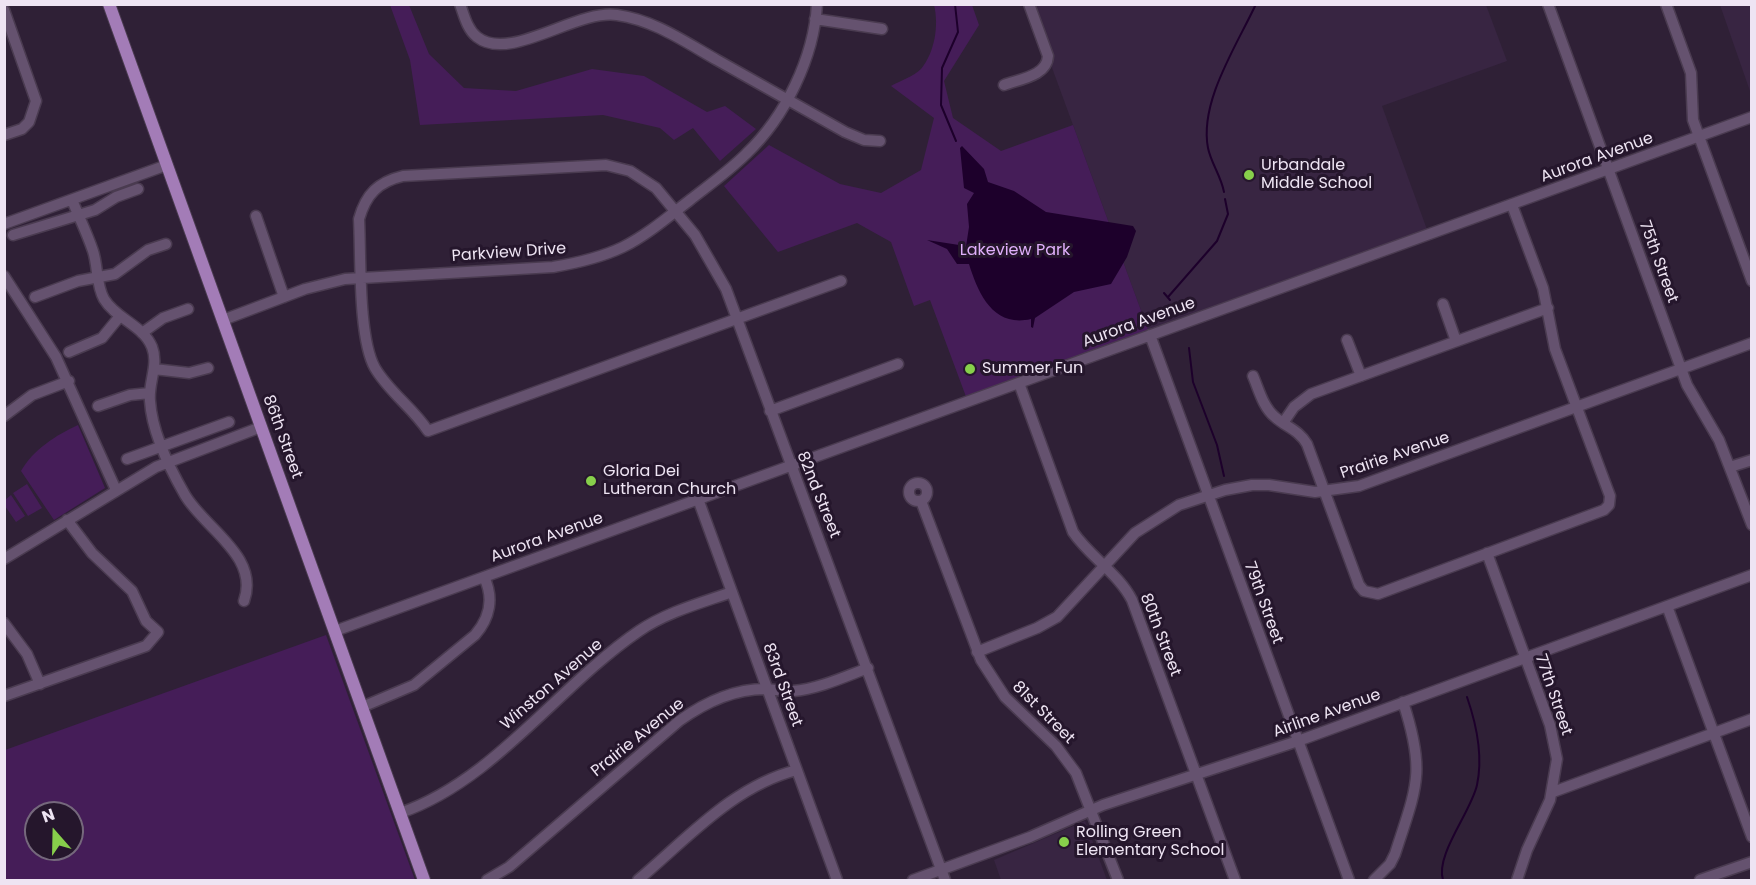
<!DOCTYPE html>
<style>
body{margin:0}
#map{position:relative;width:1756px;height:885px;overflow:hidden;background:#2f2036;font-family:Poppins,sans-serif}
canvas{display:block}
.frame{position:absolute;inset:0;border:6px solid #eee4f3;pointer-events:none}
.north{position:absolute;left:24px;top:801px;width:60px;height:60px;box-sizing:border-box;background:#25162c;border:2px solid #75687c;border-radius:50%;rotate:340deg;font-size:16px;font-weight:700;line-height:24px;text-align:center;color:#eee4f3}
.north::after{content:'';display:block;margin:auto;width:21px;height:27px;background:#87cf4b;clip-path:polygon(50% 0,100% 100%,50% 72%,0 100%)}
</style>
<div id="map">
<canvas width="1756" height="885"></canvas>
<div class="frame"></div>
<div class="north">N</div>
</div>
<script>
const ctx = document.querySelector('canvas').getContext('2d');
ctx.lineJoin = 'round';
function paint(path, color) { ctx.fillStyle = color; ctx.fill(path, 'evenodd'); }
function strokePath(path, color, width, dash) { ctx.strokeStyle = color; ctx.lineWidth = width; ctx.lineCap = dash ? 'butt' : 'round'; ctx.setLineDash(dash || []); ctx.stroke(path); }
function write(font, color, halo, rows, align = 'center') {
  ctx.font = font + ' Poppins,sans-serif'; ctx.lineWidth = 6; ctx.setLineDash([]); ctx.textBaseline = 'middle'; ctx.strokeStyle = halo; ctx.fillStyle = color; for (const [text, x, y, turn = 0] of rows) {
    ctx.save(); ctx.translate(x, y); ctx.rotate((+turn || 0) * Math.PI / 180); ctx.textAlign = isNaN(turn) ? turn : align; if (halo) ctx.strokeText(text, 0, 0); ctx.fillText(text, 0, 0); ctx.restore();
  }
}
const built = new Path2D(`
 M1029,5H1486L1507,61L1382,106L1429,235L1150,335Z
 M1720,5H1751V94Z
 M1085,821L1107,880H1001L994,860Z`);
const green = new Path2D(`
 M390,5H409L429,54L464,88L516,91L592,69L644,76L707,112L725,106L756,129L720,161L693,128L674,140L660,128L603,115L420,125L410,60Z
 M934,5H972L979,25L944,81L953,118L1001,151L1073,125L1150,335L968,402L930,300L914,306L891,242L857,223L778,252L724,186L769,145L840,184L881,193L921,170L934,118L891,86C900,81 914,76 921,69C935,52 939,25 934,5Z
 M78,425L105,488L54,520L21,471C33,450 56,435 78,425Z
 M27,484L42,508L28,516L13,493Z
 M11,495L25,516L16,522L5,506V500Z
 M326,635L415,880H5V750ZM36,813H72V849H36Z`);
const water = new Path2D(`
 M962,146L984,169L988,182L1014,191L1046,212L1133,226L1136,231L1127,257L1111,284L1074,292L1035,318L1033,328L1031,327V319C993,328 978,293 969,264H957L947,249L927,240L959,245L965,253L969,227L967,204L974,193L964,188L960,148Z`);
const stream = new Path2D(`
 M955,4L958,32L942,68L941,105L956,141
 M1224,192C1221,176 1211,163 1208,148C1199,102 1237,45 1256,4
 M1164,293L1170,300
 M1168,297L1217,241L1228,214L1225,199
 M1189,348L1193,382L1217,445L1224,476
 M1443,880C1435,855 1471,812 1477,785C1483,757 1476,723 1467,697`);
const minor = new Path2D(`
 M460,4C464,15 467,29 477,37C510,63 576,9 617,15C654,20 685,42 717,60C759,84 802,108 845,132L864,140L880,141
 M1548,4L1687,385L1719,440L1752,525
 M1666,4L1691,73L1693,120L1752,281
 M4,10L36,101L29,122L22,129L4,135
 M815,19L882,29
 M1004,85C1020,79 1047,76 1048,56L1029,4
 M72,200C79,217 87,233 93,251C98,266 96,285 104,299C116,319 143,325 152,347C159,365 148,383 150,401C152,432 170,469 185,495C204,528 260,556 244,601
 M256,216L284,297
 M4,224L167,165
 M13,235L95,210L116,197L138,189
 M4,276L56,357L116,490
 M841,281L428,431C413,408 389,392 375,368C358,338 361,256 359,219C366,194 378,182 403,176L606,165L630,171L656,188L695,235L726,289L945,880
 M35,297L78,281L115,274L148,250L166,244
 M1443,304L1456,341
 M223,320L305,289L345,279L553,267C577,263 600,258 623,247C647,235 668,217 690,200C709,185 729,171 746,154C785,117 814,58 817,4
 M142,333L163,318L188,309
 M1150,335L1349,880
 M1347,340L1361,376
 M69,352L102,338L120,316
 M154,369L189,373L208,368
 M1253,376C1259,390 1263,407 1275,417C1286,427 1299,430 1307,444L1359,585L1364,591L1378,594L1604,510L1609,505L1610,496L1555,349L1543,288L1512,205
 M1019,383L1073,532C1090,557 1118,573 1132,600L1235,880
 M98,406L130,395L150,393
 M770,411L898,364
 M4,416L32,395L69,381
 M1283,423L1294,407L1311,394L1548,308
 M127,459L229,422
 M1730,467L1752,460
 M909 492a9 9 0 1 1 18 0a9 9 0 1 1-18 0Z
 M698,499L837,880
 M921,501L981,660L1005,697L1056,746L1076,773L1118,880
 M1487,553L1550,725L1557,759L1550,800L1527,850L1517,880
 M4,559L156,467L261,427
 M1667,606L1752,837
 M4,623L27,654L40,684
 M335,631L1752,117
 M977,652L1037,628L1057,617L1135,533L1179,505L1225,490L1252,485H1269L1315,492L1359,486L1752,343
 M4,696L146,646L158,632L146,621L132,591L92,553L67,520
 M362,707L414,685L475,635C490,618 494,598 484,577
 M1553,792L1752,719
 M400,813C494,781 558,686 639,631C667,612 701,603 732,592
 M487,880L509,867L679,721C704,703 733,689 765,689C774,689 783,692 793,691C818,689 844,677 868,668
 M638,880C687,839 733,786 797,770
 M913,880L1030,837L1103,805L1298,741L1752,575
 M1374,880L1390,864L1395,854C1417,786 1426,772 1403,702
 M1700,880L1752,862`);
const major = new Path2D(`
 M109,4L424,880`);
const markers = [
 [1249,175,6,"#87cf4b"],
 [970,369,6,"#87cf4b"],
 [591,481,6,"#87cf4b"],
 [1064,842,6,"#87cf4b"]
];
const streetNames = [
 ["Aurora Avenue",1597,158,-20],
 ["Parkview Drive",509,253,-4],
 ["75th Street",1658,262,70],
 ["Aurora Avenue",1139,323,-20],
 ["86th Street",282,437,70],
 ["Prairie Avenue",1395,456,-19],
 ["82nd Street",818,495,68],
 ["Aurora Avenue",547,538,-20],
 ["79th Street",1263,603,70],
 ["80th Street",1160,635,69],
 ["Winston Avenue",552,685,-41],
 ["83rd Street",782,685,70],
 ["77th Street",1553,695,71],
 ["81st Street",1043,713,45],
 ["Airline Avenue",1327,714,-20],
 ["Prairie Avenue",638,738,-39]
];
const poiNames = [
 ["Urbandale",1261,166],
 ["Middle School",1261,184],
 ["Summer Fun",982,369],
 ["Gloria Dei",603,472],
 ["Lutheran Church",603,490],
 ["Rolling Green",1076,833],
 ["Elementary School",1076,851]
];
const parkNames = [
 ["Lakeview Park",1015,251]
];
paint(built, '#382542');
paint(green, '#451d58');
paint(water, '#1d002b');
strokePath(stream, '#1d002b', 2);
strokePath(minor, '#4a3b50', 13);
strokePath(major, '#4a3b50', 14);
strokePath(minor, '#65526f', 10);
strokePath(major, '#a37cb7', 12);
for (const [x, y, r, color] of markers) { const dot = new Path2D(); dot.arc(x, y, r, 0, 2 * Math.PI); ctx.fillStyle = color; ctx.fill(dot); strokePath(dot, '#25162c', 2); }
write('16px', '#eee4f3', '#25162c', streetNames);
write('16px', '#eee4f3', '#25162c', poiNames, 'left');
write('16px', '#dfaffa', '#25162c', parkNames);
</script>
